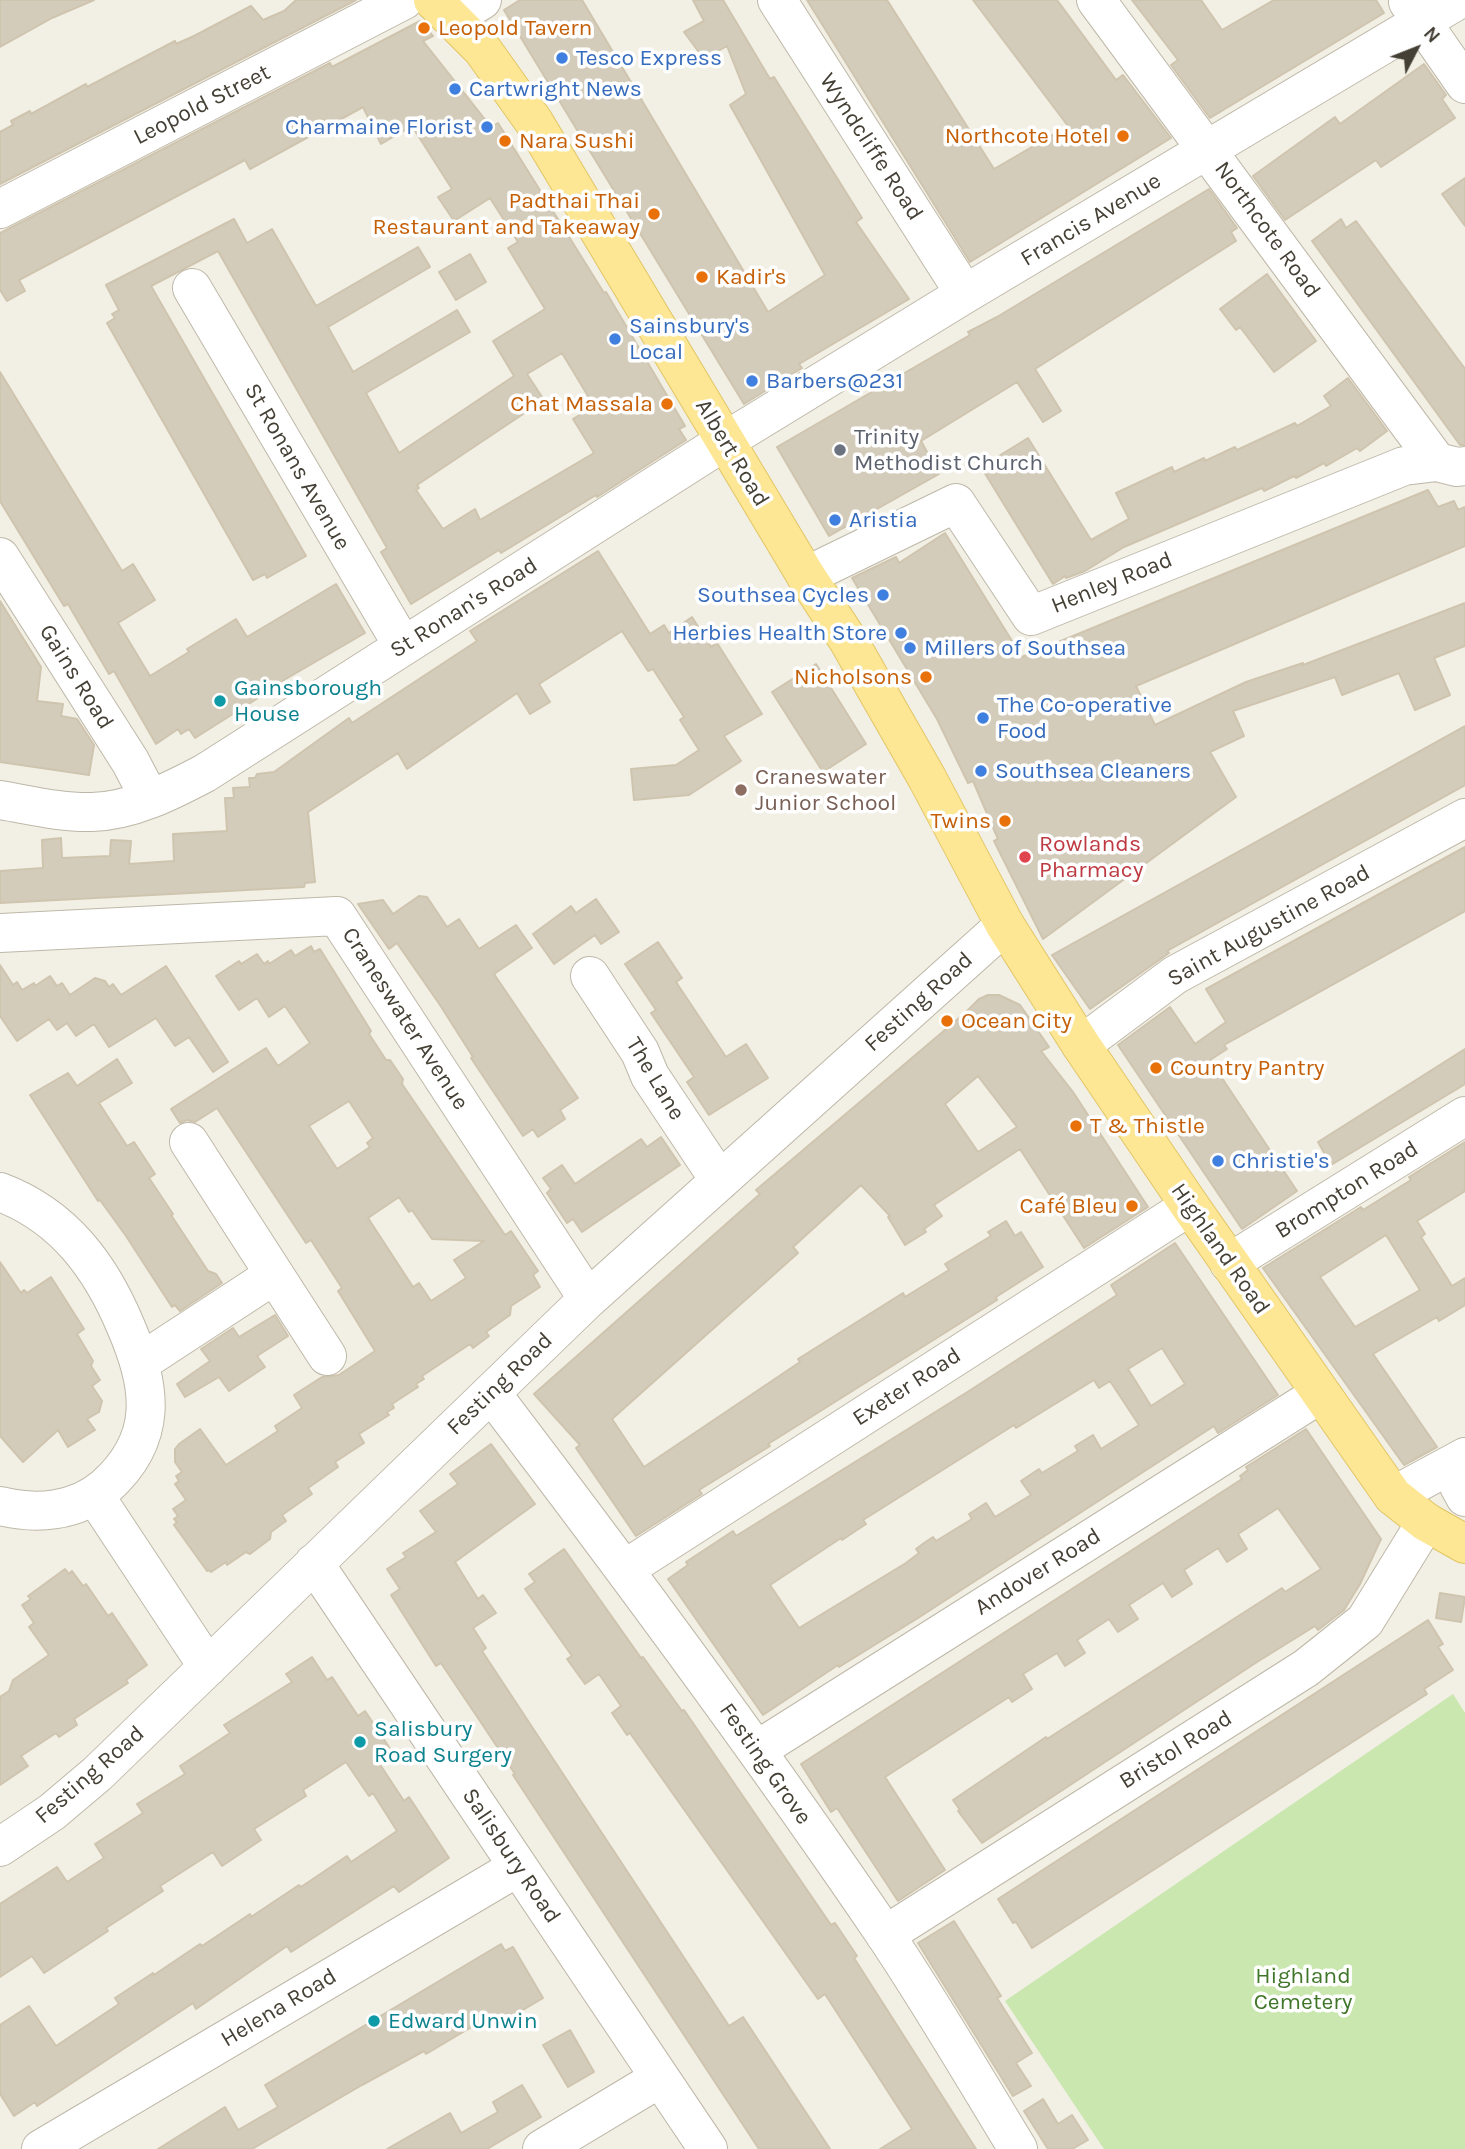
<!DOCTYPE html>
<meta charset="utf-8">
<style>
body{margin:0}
#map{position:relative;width:1465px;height:2149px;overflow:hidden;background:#f2efe5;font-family:Karla,sans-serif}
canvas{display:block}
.north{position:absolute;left:1381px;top:14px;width:70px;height:70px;-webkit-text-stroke:5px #fff;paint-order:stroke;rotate:48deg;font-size:19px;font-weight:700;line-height:28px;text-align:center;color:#454035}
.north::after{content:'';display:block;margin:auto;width:24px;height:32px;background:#454035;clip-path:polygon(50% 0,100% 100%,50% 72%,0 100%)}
</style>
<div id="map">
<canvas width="1465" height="2149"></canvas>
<div class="north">N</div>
</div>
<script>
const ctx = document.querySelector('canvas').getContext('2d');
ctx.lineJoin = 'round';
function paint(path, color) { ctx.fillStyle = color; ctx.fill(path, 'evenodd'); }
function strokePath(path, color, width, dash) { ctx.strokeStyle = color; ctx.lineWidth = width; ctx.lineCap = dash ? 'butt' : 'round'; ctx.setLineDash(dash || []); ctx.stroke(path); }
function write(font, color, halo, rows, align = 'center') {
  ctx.font = font + ' Karla,sans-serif'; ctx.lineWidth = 7; ctx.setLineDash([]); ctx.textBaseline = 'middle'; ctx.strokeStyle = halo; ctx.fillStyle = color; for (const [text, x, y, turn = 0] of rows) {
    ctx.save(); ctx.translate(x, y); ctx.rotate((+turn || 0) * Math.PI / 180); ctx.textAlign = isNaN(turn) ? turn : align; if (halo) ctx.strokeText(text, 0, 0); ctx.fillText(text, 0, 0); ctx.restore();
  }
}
const green = new Path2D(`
 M1453,1694L1465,1713V2149H1104L1005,2001Z`);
const building = new Path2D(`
 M0,0H94L52,18L0,47Z
 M296,0H356L0,184V132L13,125L11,121L30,111L31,114L86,84L87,87L175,41L176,44L194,36L251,6L263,20L284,11Z
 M520,0H582L768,312L825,275L730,105L746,94L727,46L704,59L684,32L704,21L693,0H723L770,79L774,77L862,218L856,222L909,299L799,364L802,368L744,404L504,10Z
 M807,0H887L994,169L1068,126L973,0H1057L1116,80L1123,75L1171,138L970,262Z
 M1132,0H1201L1222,30L1274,0H1376L1384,13L1210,118L1171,65L1178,60Z
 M420,21L433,36L423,41L491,127L498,123L604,293L606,292L685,426L679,429L686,440L597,497L596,495L501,553L499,550L411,604L381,552L387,548L218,251L151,286L306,556L267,578L265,574L253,580L107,323L115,318L112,314L119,310L106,285L234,219L247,243L272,229L316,306L418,247L430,267L328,327L353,372L457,310L470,332L366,393L399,453L514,376L493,341L545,309L508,248L518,242L490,198L454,221L438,197L452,189L412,126L381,144L363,107L250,169L245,160L19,280L25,291L7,301L0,290V233L330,63L332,67ZM562,353L594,406L573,419L594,453L480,520L475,509L443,529L416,490L419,488L417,485L544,400L527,374Z
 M1424,64L1446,95L1442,99L1455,118L1381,167L1376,160L1285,220L1253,176L1335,117L1340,124Z
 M1465,178V226L1442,194Z
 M1209,189L1237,228L1231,232L1236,241L1035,369L1061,411L1043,422L1017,382L921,441L939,474L829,536L777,447L970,335L968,332L997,317Z
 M1341,219L1346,228L1356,221L1465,369V445H1460L1312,241Z
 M470,254L486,282L456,300L439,272Z
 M1267,274L1316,341L1274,372L1240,327L1236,330L1220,309Z
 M0,372L122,571L133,564L155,600L118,623L150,676L189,652L187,649L236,619L247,637L336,584L365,633L265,691L266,693L195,738L189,729L181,734L178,729L156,744L114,671L109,674L68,604L64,606L0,501Z
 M1348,378L1387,431L1360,451L1357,448L1326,466L1324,463L1296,478L1294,476L1264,491L1262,488L1124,547L1085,571L1066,578L1065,576L1053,584L981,467L1028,438L1091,540L1129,519L1116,493L1172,467L1174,472L1204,458L1205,461L1235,447L1237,450L1295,423L1297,426L1331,406L1324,396Z
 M1428,490L1438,507L1454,501L1458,510L1465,507V546L1136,686L1155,725L1246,682L1303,663V665L1465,603V646L1434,658L1450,695L1415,710L1399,673L1342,695L1335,677L1233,711L1244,736L1210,752L1236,797L1043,939L994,841L998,839L973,781L968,783L937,719L852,578L896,557L899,563L945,533L1022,657Z
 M598,551L650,634L664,625L669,633L692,617L711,647L717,643L762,714L724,736L741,761L689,795L634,800L631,769L676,765L699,750L680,720L684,717L653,669L648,671L622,631L539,684L550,702L530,714L517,693L407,769L398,753L308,812L315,882L305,883L304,887L0,903V871L43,868L42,840L61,838L62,858L110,856L111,840L131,841L129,864L174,861L173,834L227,831L225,798H234L233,788L250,787L249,778H255L257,774L274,772L349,718L352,723L477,641L470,631Z
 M0,601L41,667L37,701L63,704L61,716L77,719L94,745L89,775L0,762Z
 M816,664L866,744L823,772L772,692Z
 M1465,726V785L1167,951L1169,953L1090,1009L1052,955Z
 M1465,847V911L1224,1045L1227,1049L1210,1060L1297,1191L1242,1229L1118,1045L1170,1007L1195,1044L1226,1022L1206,989Z
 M419,896L427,897L447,927L459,919L479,949L516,925L532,948L494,974L578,1098L560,1110L565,1119L538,1137L533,1129L523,1136L471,1058L473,1057L440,1005L397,943L389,949L358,904L383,900L393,914Z
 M596,899L619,932L601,944L595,935L554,964L533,934L571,906L576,913Z
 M658,942L682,978L676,982L726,1057L746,1044L768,1078L709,1115L687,1082L694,1077L651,1013L656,1010L625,964Z
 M311,946L314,952L320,949L371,1031L369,1034L386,1060H390L403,1079L402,1084L505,1235L511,1231L538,1271L533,1275L540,1287L511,1306L510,1315L486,1332L489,1336L473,1348L470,1344L422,1376L424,1379L416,1384L418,1387L392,1404L394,1408L387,1412L389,1415L359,1434L364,1443L335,1462L338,1467L308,1488L312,1494L282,1515L286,1521L271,1532L270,1539L250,1554L246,1552L227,1565L226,1562L211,1572L209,1570L207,1571L174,1525L177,1522L174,1519L178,1516L173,1509L186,1500L175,1484L179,1481L176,1476L182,1472L175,1462V1449L179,1444L200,1429L226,1465L278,1431L275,1426L302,1408L294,1395L322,1377L339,1375L375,1351L338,1291L342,1288L311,1240L306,1243L217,1108L195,1122L187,1120L180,1123L171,1109L266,1048L278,1066L310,1043L285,1006L269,1017L257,998L239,1010L216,976L239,961L241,964L257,954L264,964L268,961L269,964L291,950L295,956ZM349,1101L373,1138L367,1143L370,1147L337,1169L309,1126ZM399,1197L409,1212L412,1210L432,1239L484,1241L454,1260L466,1278L431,1301L419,1283L413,1287L368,1218Z
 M0,965L13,985L17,982L22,990L34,983L35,986L50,976L57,986L62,983L70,995L95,978L105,981L109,987L113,984L121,995L166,966L228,1062L213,1072L189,1037L175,1046L156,1018L109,1047L94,1024L76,1036L67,1023L57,1030L49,1019L17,1041L0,1016Z
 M988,995H999L1020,1005L1049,1047L1041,1051L1073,1092L1148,1207L1084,1248L1020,1149L934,1205L942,1216L924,1229L926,1232L905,1245L888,1217L890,1216L861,1185L793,1247L798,1253L612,1419L644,1467L800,1362L798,1359L903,1293L905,1297L949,1270L945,1264L991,1236L988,1232L1006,1221L1015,1236L1021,1232L1043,1267L996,1297L997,1300L768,1444L770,1446L699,1490L702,1494L636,1536L576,1448L580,1445L534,1394L760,1194L756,1190L965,1013L979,999ZM978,1076L1017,1127L978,1152L945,1104Z
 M1465,1049V1084L1331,1165L1318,1142Z
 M117,1059L132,1083L99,1103L127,1146L134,1142L155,1174L149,1178L173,1214L171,1215L208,1271L216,1274L222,1283L180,1311L175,1305L172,1307L126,1236L100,1200L98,1201L30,1095L68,1073L77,1086Z
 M661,1137L680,1165L582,1232L573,1219L567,1223L547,1193L551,1189L543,1178L562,1165L575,1184L641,1139L647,1147Z
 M1465,1142V1191L1417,1221L1425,1234L1421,1237L1452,1286L1465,1278V1305L1439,1321L1437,1317L1373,1354L1437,1447L1404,1465L1263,1268L1361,1207L1363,1210L1411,1180L1409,1177ZM1386,1235L1420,1290L1355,1327L1320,1277Z
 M1175,1243L1278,1395L1218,1433L1214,1426L918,1618L839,1667L838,1665L763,1715L668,1579L688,1565L686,1562L733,1531L736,1536L969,1391L1117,1295L1111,1285ZM1162,1348L1185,1384L1151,1406L1128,1369ZM1094,1380L1099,1388L1110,1381L1139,1425L1101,1449L1093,1435L1075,1446L1078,1451L1042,1473L1039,1469L1021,1481L1031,1495L995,1517L986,1503L969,1514L972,1519L936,1541L933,1537L924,1543L916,1549L919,1553L906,1563L799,1628L770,1585L841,1538L842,1540L866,1524L863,1520L1014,1425L1016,1428Z
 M0,1262L21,1293L24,1290L27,1293L51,1277L84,1329L77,1334L93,1361L91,1366L100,1380L92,1386L102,1401L99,1412L87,1419L95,1430L68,1447L58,1430L23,1462L0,1436Z
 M275,1315L288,1336L257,1356L265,1367L229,1391L219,1377L185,1397L177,1384L210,1361L201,1349L233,1328L239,1337Z
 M1306,1429L1381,1539L1360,1584L1344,1610L1318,1630L1315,1626L1257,1662L982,1843L958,1811L960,1810L953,1800L1046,1737L1047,1739L1282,1588L1285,1592L1321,1569L1278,1508L1238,1534L1247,1549L1227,1562L1218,1548L1184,1570L1192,1584L1172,1597L1163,1583L1129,1605L1138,1619L1118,1632L1109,1619L1077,1640L1085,1653L1065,1666L1057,1653L1023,1674L1032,1689L1012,1702L1009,1697L885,1777L945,1870L898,1901L837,1808L831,1812L801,1764L1242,1479L1240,1476L1248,1470L1246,1467Z
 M491,1444L535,1504L455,1562L478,1599L483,1595L496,1613L473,1628L486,1648L482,1651L729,2026L743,2017L830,2149H759L513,1775L515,1774L484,1727L441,1663L436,1666L391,1595L400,1589L387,1569L406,1557L403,1553L436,1532L420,1511L458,1484L450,1474Z
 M564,1549L641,1658L643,1657L682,1711L684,1710L831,1925L835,1923L857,1956L854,1958L976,2149H880L912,2129L825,1994L818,1999L630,1733L627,1735L612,1713L621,1706L599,1674L585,1684L567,1659L572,1656L525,1589L535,1582L529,1574Z
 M65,1569L69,1574L72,1571L83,1586L86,1584L108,1616L112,1613L147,1665L126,1680L128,1683L74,1719L77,1725L59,1737L56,1733L21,1756L28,1766L0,1785V1697L9,1691L13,1680L49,1655L29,1627L34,1623L22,1605L31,1599L28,1596Z
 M1440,1593L1465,1597L1461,1622L1436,1618Z
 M1428,1620L1443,1644L1438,1647L1453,1670L1424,1689L1427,1694L1032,1948L1016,1922L1013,1923L998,1899Z
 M312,1657L327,1680L332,1677L358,1716L365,1711L391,1750L377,1760L404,1801L409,1797L449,1858L399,1892L394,1886L291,1952L287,1946L196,2009L193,2003L37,2106L35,2102L14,2116L0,2094V2025L29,2006L56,2046L119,2004L115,1998L153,1973L154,1975L200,1944L202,1946L250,1914L251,1917L299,1885L301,1887L347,1856L351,1862L397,1831L373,1793L369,1796L346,1762L303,1790L306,1796L254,1829L261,1840L222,1866L213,1852L160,1886L163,1891L106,1928L108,1931L44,1973L32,1956L0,1977V1904L57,1867L67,1882L104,1858L95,1844L143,1813L137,1804L185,1774L180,1766L230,1733L224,1725L292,1682L286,1674Z
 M954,1921L1001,1996L997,1998L1032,2053L1016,2063L1031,2086L1013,2096L918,1943Z
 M501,1944L505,1951L513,1947L543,1998L491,2029L485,2019L426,2054L424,2051L362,2085L252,2149H158L225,2107L238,2130L278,2107L265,2085Z
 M570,2030L594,2072L568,2087L543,2045Z
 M522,2085L541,2117L487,2149H387L450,2113L461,2133L498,2112L493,2102Z
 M1043,2099L1058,2124L1072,2115L1088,2140L1072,2149H1048L1024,2111Z`);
const minor = new Path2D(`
 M777,0L965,294
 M1096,0L1437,462
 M1408,2L1465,84
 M452,18L482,0
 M0,209L404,0
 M192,288L403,646
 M0,557L130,761L150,799
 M806,576L956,503L1031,616L1404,466L1437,462L1457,467L1465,466
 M0,800C30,805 62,813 92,812C132,811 171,791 205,773L725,441L965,294L1458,0
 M0,933L337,916L588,1299
 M590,976L640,1052L650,1076L720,1181
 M1081,1045L1175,975L1465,818
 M189,1142L327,1356
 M0,1192C64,1216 101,1267 126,1327C152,1387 159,1439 105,1487C76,1512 36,1515 0,1506
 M1229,1263L1465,1116
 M141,1362L274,1275
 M491,1393C626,1570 759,1749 884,1933C931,2003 974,2077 1018,2149
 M1462,1459L1459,1486L1465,1497
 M95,1496L208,1667
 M1393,1496L1465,1457
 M314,1563L708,2149
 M625,1569L1190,1206
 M757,1750L1320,1394
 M0,1847L52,1812L97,1774L588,1299L1005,925
 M885,1935L1306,1668L1365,1621L1426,1522
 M41,2149L518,1867
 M542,2149L660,2078`);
const major = new Path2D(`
 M433,0L482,49L534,122L806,576L848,640L927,778L1005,925L1081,1045L1190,1206L1393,1496L1426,1522L1465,1544`);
const markers = [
 [424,28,7,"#e8710a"],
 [562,58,7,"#3f7fe0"],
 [455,89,7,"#3f7fe0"],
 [487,127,7,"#3f7fe0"],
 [1123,136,7,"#e8710a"],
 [505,141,7,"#e8710a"],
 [654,214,7,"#e8710a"],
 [702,277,7,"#e8710a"],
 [615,339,7,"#3f7fe0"],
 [752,381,7,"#3f7fe0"],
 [667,404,7,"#e8710a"],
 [840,450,7,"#6b7280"],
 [835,520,7,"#3f7fe0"],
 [883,595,7,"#3f7fe0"],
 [901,633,7,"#3f7fe0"],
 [910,648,7,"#3f7fe0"],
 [926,677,7,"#e8710a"],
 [220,701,7,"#0f9aa8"],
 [983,718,7,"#3f7fe0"],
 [981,771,7,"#3f7fe0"],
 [741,790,7,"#8d6e63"],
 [1005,821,7,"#e8710a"],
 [1025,857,7,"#e0444e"],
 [947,1021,7,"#e8710a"],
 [1156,1068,7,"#e8710a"],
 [1076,1126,7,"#e8710a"],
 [1218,1161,7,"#3f7fe0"],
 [1132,1206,7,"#e8710a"],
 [360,1742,7,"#0f9aa8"],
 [374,2021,7,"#0f9aa8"]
];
const foodNames = [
 ["Leopold Tavern",438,28],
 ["Northcote Hotel",1109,136,"right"],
 ["Nara Sushi",519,141],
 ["Padthai Thai",640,201,"right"],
 ["Restaurant and Takeaway",640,227,"right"],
 ["Kadir's",716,277],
 ["Chat Massala",653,404,"right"],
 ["Nicholsons",912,677,"right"],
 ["Twins",991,821,"right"],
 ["Ocean City",961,1021],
 ["Country Pantry",1170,1068],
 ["T & Thistle",1090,1126],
 ["Café Bleu",1118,1206,"right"]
];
const shopNames = [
 ["Tesco Express",576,58],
 ["Cartwright News",469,89],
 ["Charmaine Florist",473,127,"right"],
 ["Sainsbury's",629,326],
 ["Local",629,352],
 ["Barbers@231",766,381],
 ["Aristia",849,520],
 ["Southsea Cycles",869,595,"right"],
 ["Herbies Health Store",887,633,"right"],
 ["Millers of Southsea",924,648],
 ["The Co-operative",997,705],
 ["Food",997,731],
 ["Southsea Cleaners",995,771],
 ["Christie's",1232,1161]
];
const streetNames = [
 ["Leopold Street",202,105,-27],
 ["Wyndcliffe Road",871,147,57],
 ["Francis Avenue",1091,220,-31],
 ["Northcote Road",1267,230,54],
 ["Albert Road",732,453,59],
 ["St Ronans Avenue",297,467,60],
 ["Henley Road",1112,583,-22],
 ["St Ronan's Road",464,608,-32],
 ["Gains Road",76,677,58],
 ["Saint Augustine Road",1269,926,-29],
 ["Festing Road",919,1002,-42],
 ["Craneswater Avenue",405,1019,57],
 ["The Lane",655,1079,59],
 ["Brompton Road",1347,1190,-32],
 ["Highland Road",1220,1249,55],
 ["Festing Road",500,1384,-44],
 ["Exeter Road",907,1387,-33],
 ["Andover Road",1038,1572,-32],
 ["Bristol Road",1176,1750,-32],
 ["Festing Grove",765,1764,55],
 ["Festing Road",90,1775,-41],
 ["Salisbury Road",511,1856,56],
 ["Helena Road",279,2008,-31]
];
const worshipNames = [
 ["Trinity",854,437],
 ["Methodist Church",854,463]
];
const cultureNames = [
 ["Gainsborough",234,688],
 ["House",234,714],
 ["Salisbury",374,1729],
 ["Road Surgery",374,1755],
 ["Edward Unwin",388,2021]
];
const educationNames = [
 ["Craneswater",755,777],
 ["Junior School",755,803]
];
const healthNames = [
 ["Rowlands",1039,844],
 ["Pharmacy",1039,870]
];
const parkNames = [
 ["Highland",1303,1976],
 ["Cemetery",1303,2002]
];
paint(green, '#c9e7ae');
paint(building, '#d4ccbb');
strokePath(building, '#cfc4ae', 2);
strokePath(minor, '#beb8a8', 40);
strokePath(major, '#e2c564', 40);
strokePath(minor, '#fff', 38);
strokePath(major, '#fde794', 38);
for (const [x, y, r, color] of markers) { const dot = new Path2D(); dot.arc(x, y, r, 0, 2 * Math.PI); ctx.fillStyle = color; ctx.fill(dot); strokePath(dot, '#fff', 2.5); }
write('23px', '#c56008', '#fff', foodNames, 'left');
write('23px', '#366cbe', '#fff', shopNames, 'left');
write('23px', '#454035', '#fff', streetNames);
write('23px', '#5b616d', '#fff', worshipNames, 'left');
write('23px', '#0d838f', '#fff', cultureNames, 'left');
write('23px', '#785e54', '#fff', educationNames, 'left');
write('23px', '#be3a42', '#fff', healthNames, 'left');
write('23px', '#407629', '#fff', parkNames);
</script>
